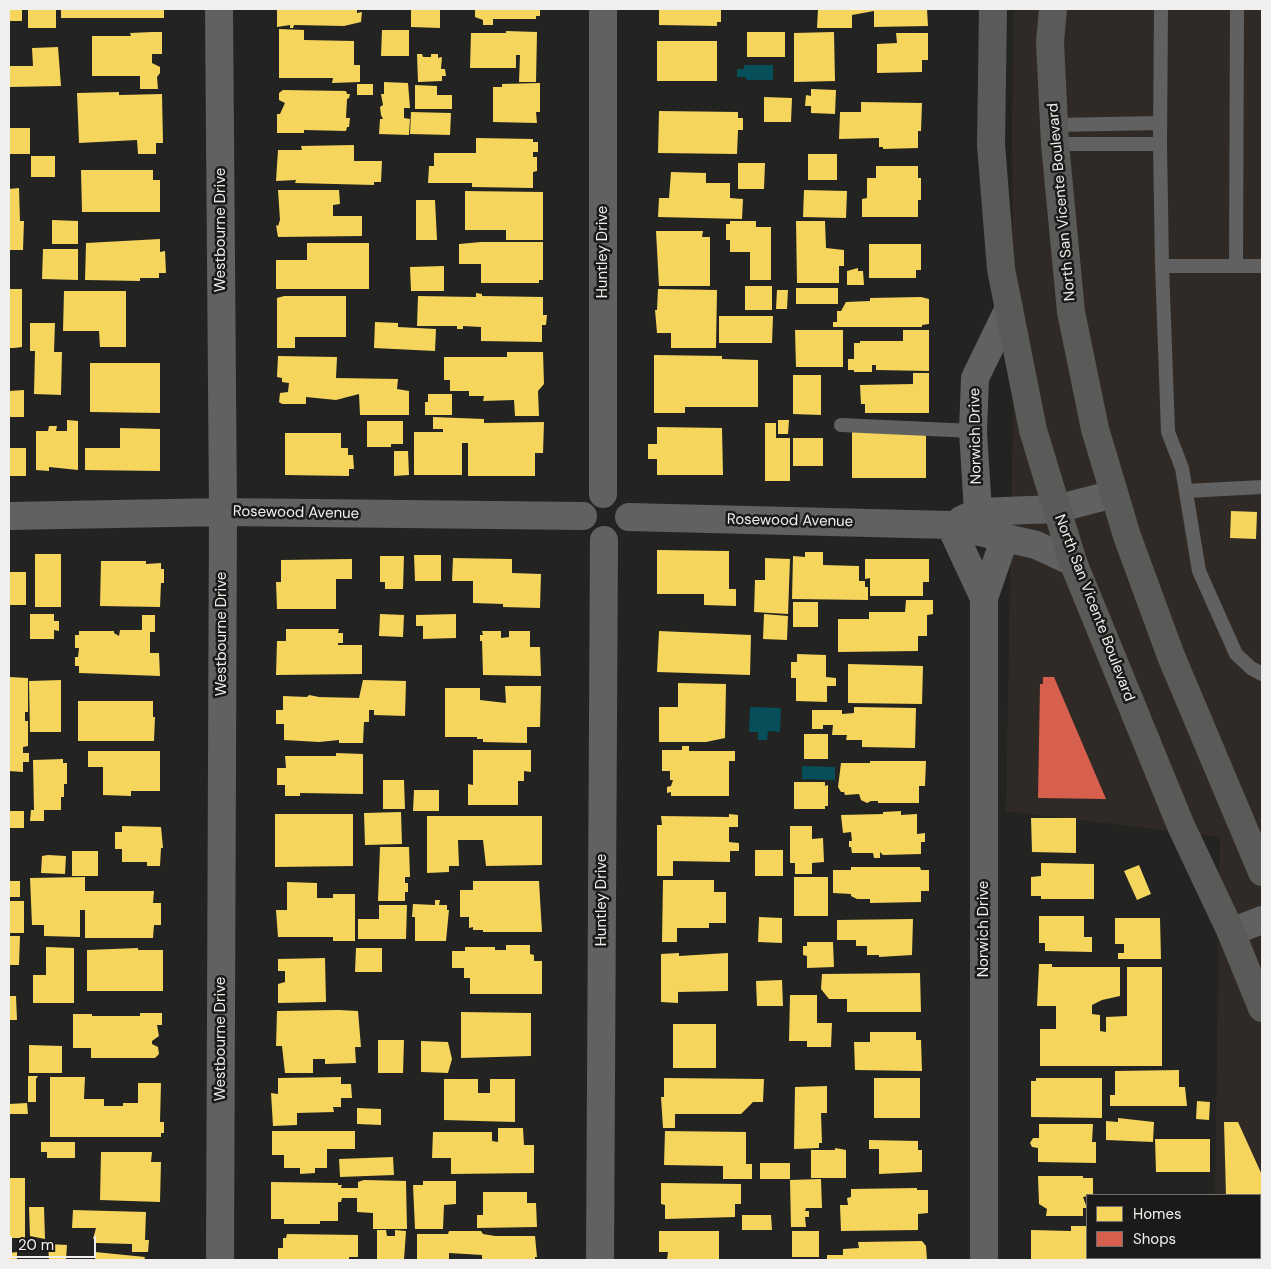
<!DOCTYPE html>
<style>
body{margin:0}
#map{position:relative;width:1271px;height:1269px;overflow:hidden;background:#232322;font-family:"DM Sans",sans-serif}
canvas{display:block}
.frame{position:absolute;inset:0;border:10px solid #f0efee;pointer-events:none}
.legend{position:absolute;left:1086px;top:1194px;width:175px;height:65px;box-sizing:border-box;background:#1b1a18;border:1px solid #706f6e;margin:0;padding:6px 9px;list-style:none;font-size:15px;color:#f0efee}
.legend li{display:flex;align-items:center;gap:10px;height:25px}
.legend b{width:25px;border:1px solid #706f6e}
.scale{position:absolute;left:10px;top:1236px;width:86px;height:22px;box-sizing:border-box;border:2px solid #f0efee;border-top:0;padding-left:6px;font-size:15px;line-height:18px;white-space:nowrap;color:#f0efee;-webkit-text-stroke:4px #1b1a18;paint-order:stroke}
</style>
<div id="map">
<canvas width="1271" height="1269"></canvas>
<div class="frame"></div>
<ul class="legend">
<li><b style="height:14px;background:#f6d55c"></b>Homes</li>
<li><b style="height:14px;background:#d6604d"></b>Shops</li>
</ul>
<div class="scale">20 m</div>
</div>
<script>
const ctx = document.querySelector('canvas').getContext('2d');
ctx.lineJoin = 'round';
function paint(path, color) { ctx.fillStyle = color; ctx.fill(path, 'evenodd'); }
function strokePath(path, color, width, dash) { ctx.strokeStyle = color; ctx.lineWidth = width; ctx.lineCap = dash ? 'butt' : 'round'; ctx.setLineDash(dash || []); ctx.stroke(path); }
function write(font, color, halo, rows, align = 'center') {
  ctx.font = font + ' "DM Sans",sans-serif'; ctx.lineWidth = 5; ctx.setLineDash([]); ctx.textBaseline = 'middle'; ctx.strokeStyle = halo; ctx.fillStyle = color; for (const [text, x, y, turn = 0] of rows) {
    ctx.save(); ctx.translate(x, y); ctx.rotate((+turn || 0) * Math.PI / 180); ctx.textAlign = isNaN(turn) ? turn : align; if (halo) ctx.strokeText(text, 0, 0); ctx.fillText(text, 0, 0); ctx.restore();
  }
}
const built = new Path2D(`
 M1014,9H1262V1260H1214V1258H1260V1195H1215L1220,837L1006,811L1014,357L1012,125Z`);
const water = new Path2D(`
 M744,65H773V80H746V77H737V69H744Z
 M750,707L781,708L780,732L768,731L767,740H758V732H749Z
 M802,766L835,767V780L802,779Z`);
const homes = new Path2D(`
 M9,9H22V21H9Z
 M28,9H56V28H28Z
 M61,9H164V18H61Z
 M277,9H357V13L362,12L361,22L344,26L294,25L293,28H290V25L277,27Z
 M411,9H440V28L411,27Z
 M475,9H535L540,10V16H536V19H493V25H483V20L475,17Z
 M659,9H721V22H717V26L659,25Z
 M818,9H927L928,26L874,27V11L852,15V28H817Z
 M279,29L304,30V40L354,41V65H360V82L332,83L333,78H279Z
 M382,30H409V56H381Z
 M506,31L537,32L536,82H519L520,55H516V68H470L471,33H506Z
 M152,32H162V54H152V63L160,67V73L157,77L158,89H140V76H92V36H131L130,33Z
 M747,32H785V57H747Z
 M834,32L835,81L794,82V33Z
 M896,33H928V60H922V72L877,73V44L897,43Z
 M657,41H717V81H657Z
 M58,47L61,86L9,87V66H33L32,48Z
 M417,54H422L423,57H431V54H438V58L442,57L441,69H445L446,76H442V81L418,82Z
 M384,82L408,83L410,108H404V118L410,119L409,135L379,134L380,119H383L381,115L380,107L383,105L381,94H384Z
 M540,83V112H536L537,123L493,122V87H502V84Z
 M357,84H373V95H357Z
 M415,85L437,86V95H452V109H415Z
 M811,89L836,90L835,114L811,113V106H805L806,95L811,96Z
 M283,90L346,91L347,94H350L349,98L347,99L346,118H350L349,127H347L346,131L304,130V133H277V114H280L285,103L279,100V93Z
 M119,92V95L162,94L163,143H156V154H138L137,140L79,143L77,93Z
 M764,97L792,98L791,122H764Z
 M861,102L922,103L921,131H918V148L883,149V147H879V138L839,139L840,112H861Z
 M659,111L738,112V118H743V130H738L737,154L658,153Z
 M411,112L451,113L450,135L410,134Z
 M9,128H30V154H9Z
 M476,138L533,139V142H538V152H533V157H537V171L533,172V188L472,187V183H428L429,166H434V153H476Z
 M354,145V161H382L381,182H374V185L295,183L296,180L276,181L278,150H302L301,146Z
 M808,154H837V180H808Z
 M31,156H55V177H31Z
 M738,163H765L764,189H738Z
 M876,166H918V178H921V200H918V217H862V199L867,198V178H876Z
 M81,170H153V180H160V212H82Z
 M671,172L706,173V183H730V198L743,199L742,219L658,217L659,198H669Z
 M19,188L20,221H24L23,250H9V189Z
 M278,190H339L340,204L333,205V216H362V236L278,237L276,225L278,226L280,220Z
 M804,190L847,191L846,218L803,217Z
 M465,191L543,192V240H506V230H465Z
 M416,200H435L437,240H416Z
 M52,220L78,221V244H52Z
 M730,221H756V227H771V280H750V252H730V240H726V224H730Z
 M796,221H825L826,248L844,250V266H839V283H797Z
 M656,231H703L702,237H710V286H659Z
 M160,239V252L165,251L166,273H159V278H140V281L85,280L86,243Z
 M481,242H543V280H539V283H481V264H459V244Z
 M307,243H369V289H276V260H307Z
 M869,244H921V270H916V278H869Z
 M43,249H78V280L42,279Z
 M444,266V291H411L410,267Z
 M858,268V271H863L864,285H847V271Z
 M745,286H772V310H745Z
 M796,288H838V304H796Z
 M9,289H22V347L14,348H9Z
 M658,289L717,290L716,348H671V333H657L655,310H657Z
 M777,290H788L787,309H776Z
 M64,291H126V347H100L99,331H63Z
 M476,293L482,294V296L543,297V315H547L546,325H542V342L481,341V327L463,326V329H457V326H417L418,296L476,297Z
 M284,296H346V337H295V348H277V298Z
 M921,297L929,299V324L922,325V327H833V322H837V311H841L846,302L870,301V298Z
 M719,316H773L772,343H719Z
 M375,322L398,323V327L436,329L435,351L374,348Z
 M30,323H55L54,352H62L61,395L34,394L35,351H30Z
 M795,330H843V367H796Z
 M903,330H929V371L876,370V365H872V372H854V370H848V359H854V343H860V341H903Z
 M507,352H543L544,384L538,391L539,416H515L514,400L483,401L484,396H469V391H450V380H444V357H507Z
 M654,355L722,356V359L758,360V407H685V413H654Z
 M278,356L337,357L336,378L398,379L397,389L409,391V415H360L359,394L336,400L306,397V404H282L279,402L280,393L288,392L289,383L282,382V378L277,377Z
 M90,363H160V413L90,412Z
 M913,373H929V413H865V404H861L860,385L913,384Z
 M793,375H821V415L793,414Z
 M24,390V417H9V391Z
 M428,394H452V415H425V402H428Z
 M433,417L484,419V423L544,422L543,453H535V476H468V443H462V475H414V432H443V429H433Z
 M67,420L78,421V470L49,467V471L36,470V431H48L49,426H57L56,431H67Z
 M778,420H789L788,434H778Z
 M367,421H403V444H391V447H367Z
 M765,423H776V438H790V481H765Z
 M657,427L722,428L723,475H657V459H648V444H657Z
 M120,428L160,429V471L85,470V448H120Z
 M852,430H926V478H852Z
 M285,433H341V448H348V455H353L354,469H349V476L285,475Z
 M793,438H823V466H793Z
 M9,448H26V476H9Z
 M394,451H408L409,475L394,476Z
 M1231,511L1257,512L1256,539L1230,538Z
 M657,550L729,551V589H736V606L704,605V594H657Z
 M805,552H823V565L859,566V581H865V587H868V600L792,599L793,556L805,557Z
 M35,554H61V607H35Z
 M414,555H441V581H415Z
 M380,556H404L403,589H385V582H380Z
 M453,558L512,559V573L541,574L540,608L503,607V604L473,603V581H452Z
 M765,558L790,559L788,614L754,612L755,580H765Z
 M352,559V579H336V609H277L276,582H281V560Z
 M865,559H929V582H923V596H870V578L865,579Z
 M101,561H146V564L161,563V569H164V583H161L160,607L100,606Z
 M9,572H26V605H9Z
 M906,600H933V614L927,615V636H918V651L838,652V619H869V612H905Z
 M793,602H818V627H793Z
 M30,614H54V621H59V631L54,630V639H30Z
 M380,614L404,615L403,637L379,636Z
 M456,614V638L423,639V626H416V615Z
 M764,614L788,616L787,640L763,639Z
 M142,615H155V632H150V653H159L160,676L79,673V666H75V657H78L79,648H75V635H79V631H114V633L119,636L120,630H142Z
 M286,629H339L338,633H343V643H338V645H362V674L276,675L277,641H286Z
 M482,631H501V638L509,637V631H530V647H540L541,676L483,675L482,641H480V635H483Z
 M659,631L751,635L750,675L657,672Z
 M797,654L826,655V677L836,678V686H827V702L796,701V678H791V662H797Z
 M848,664L923,666L922,704L848,703Z
 M9,677L28,678V712H25V721H28V746L23,747V753H29V762H23V772L9,771Z
 M61,680V732H30L29,681Z
 M363,680L406,681L405,716L374,715V710H369V722H364L363,743H339V740L319,742L284,740V724H276V710H283V696L307,697L309,695L319,697L359,698Z
 M678,683L726,684L725,738L706,742H659V707H678Z
 M505,686H541L540,727H527V743L483,742V739H477V737H445V688H480V700L506,703Z
 M78,701H153V717H155L154,741H78Z
 M854,707L916,708L915,748L862,747V740H846L847,735H832L833,725H823V729H812V710H842V714L854,713Z
 M804,734H828V759H804Z
 M682,746H689V751H735V761H729V796H671V792L667,793V787L671,786L673,780H670V771H662V750H682Z
 M473,750H531V772L524,771V781H518V805H468V784L473,785Z
 M88,751H160V791H131V796L103,795V767H88Z
 M336,753L363,754V794L300,793V796H285V785H277V768H286L285,756H336Z
 M63,759V763H67V784H64V797H61V810H44V821H30L31,810H34L33,760Z
 M870,761H926L925,786H919V803H878V801H871L867,803L861,800L859,794L845,795L844,792H841L838,787L841,763H870Z
 M383,780H404L405,809H383Z
 M794,782H825V786L828,785V806H825V809H794Z
 M414,790H439V811H413Z
 M9,811H24V828H9Z
 M901,811V815L917,814V834L925,833V842H921V854L883,855L880,852V858H874L873,853H852L851,847H849V841H852L851,832L843,833L841,815L883,814V812Z
 M401,812L402,844L365,845L364,813Z
 M275,814H353V866L275,867Z
 M729,814L738,815V827H729V842L739,843V851H730V862L673,861V876H657V825H662L661,816L729,817Z
 M427,816H542V865L486,866L483,840H458L459,866H449V872L427,873Z
 M1031,818H1076V853L1032,852Z
 M122,826L161,827L163,848H161L160,866H147V862H122V849H115V832H122Z
 M790,826H812V839L823,838L824,862L812,863V874H795V863H790Z
 M380,847H409L410,877H405V883H408V892H405V901H378Z
 M755,850H783V876H755Z
 M72,851H98V876H72Z
 M48,855L66,856L65,874L41,873L42,856Z
 M1041,863L1094,864V899H1041V896H1031V877L1041,876Z
 M1139,865L1151,894L1137,900L1124,871Z
 M851,867H920L921,870H929V891H921V902L870,903V899H857L851,896V894L833,893V870H851Z
 M85,877V891H154L153,903H161V925H154L153,938H85V910H80V937L44,936V925H32L30,878Z
 M794,877H828V916H794Z
 M663,880H714V892H726V923H709V928H677V942H662Z
 M9,881H20V897H9Z
 M473,881H539L542,932H483V930H473V927L469,928V917H460V890H473Z
 M287,882L317,883V898H333V894H355V941H333V937H278L276,910H287Z
 M435,900H440L439,905H447V910H449L446,941H415V917H412L413,904L435,905Z
 M9,901H24V933H9Z
 M379,905H407L406,939H358V919H379Z
 M1039,916H1084V937H1092V952L1045,951V943H1039Z
 M759,917L782,918V943L758,942Z
 M1115,918H1160L1161,959H1118V953H1124V944H1115Z
 M913,919L912,955L879,957V955H867V946H856V940H837V920Z
 M9,936H20L19,965H9Z
 M807,942H833L834,967L807,968V956L803,955V946H807Z
 M506,945H530V954L534,955V961H542V994H470V978H464V968H452V951H465V947H495V950H506Z
 M46,947L74,948V1003H33V975H46Z
 M138,948V950H163V991H87V950Z
 M356,948H382V972H355Z
 M679,953V956L728,953V991L678,992V1003L661,1002V954Z
 M325,958L326,1002L278,1003V984L285,982V971H278V959Z
 M1039,964H1052V967H1120V996L1102,1000L1092,1005V1014L1100,1015V1031L1106,1032V1017L1127,1016V967H1162V1066H1040V1029H1056V1006H1037Z
 M920,973L921,1012H847V999H829L821,989L822,974Z
 M782,980L783,1006H757L756,981Z
 M790,995H817V1023H832L831,1047H807V1041H789Z
 M9,996H16L17,1020H9Z
 M339,1010L358,1011L361,1047H355L356,1063L325,1064V1059H313V1073H285L282,1046H276L277,1011Z
 M461,1012L531,1013V1056L461,1058Z
 M140,1013H162V1025H157L159,1036L152,1041V1044L158,1047L159,1054L155,1058H91V1048H73V1014H92V1016H140Z
 M673,1024H716V1068H673Z
 M870,1032H916V1040H921L922,1071L855,1070L854,1042H870Z
 M378,1040H404L403,1073H378Z
 M421,1041L448,1042L452,1059L448,1073L421,1072Z
 M29,1045L62,1046V1073H29Z
 M1179,1070V1087H1185L1187,1106H1110V1095H1115V1071Z
 M28,1076H38L36,1079V1102H28Z
 M50,1077H85L84,1099H104V1106H123V1103H138V1083H161L160,1122H164V1133H161V1137H50Z
 M341,1077V1084H351L352,1098H341V1107H333L334,1112L297,1113V1125L273,1126L271,1093L278,1094V1078Z
 M664,1078L764,1079L763,1102H753L741,1114H675V1128H663L661,1097H664Z
 M874,1078H920V1118H874Z
 M1036,1078H1102V1118L1031,1117V1081H1036Z
 M444,1079H478V1093H490V1079H515V1122L444,1120Z
 M827,1086V1113H821L822,1143H819V1148L794,1149L795,1087Z
 M1197,1101L1210,1102L1209,1120L1196,1119Z
 M27,1103L28,1114H9V1104Z
 M357,1108L381,1109V1125L357,1124Z
 M1118,1118L1154,1122L1153,1142L1106,1140V1121L1118,1122Z
 M1224,1122H1238L1262,1175V1260H1227V1258H1260V1195H1226Z
 M1039,1124H1093L1092,1142H1096V1163L1038,1162V1148L1032,1147L1030,1143L1033,1138H1039Z
 M498,1128H523L524,1145H534V1173L451,1174V1158H432L433,1132H492V1141L498,1142Z
 M272,1131H355V1149H327V1168H315V1173L300,1174V1168H284V1155H272Z
 M665,1131L746,1132V1164H752V1179H723V1166L664,1165Z
 M1155,1139H1210V1172H1156Z
 M869,1140L918,1141V1150H922V1172L879,1174V1149H869Z
 M41,1142H75V1158H47V1152H41Z
 M835,1148L846,1150V1178H811V1150H835Z
 M101,1152H152L151,1162H161L160,1202L100,1200Z
 M393,1157L394,1175L340,1177L339,1159Z
 M760,1163H790V1179H760Z
 M1038,1176H1083V1178H1093V1195L1083,1197L1087,1208H1083V1216H1046L1047,1209L1039,1204Z
 M9,1178H25V1238H9Z
 M821,1179L822,1208H806L805,1211H809V1217H805L806,1227H791L790,1180Z
 M364,1180L406,1181L407,1229H373V1213L357,1212V1198H342L341,1202H338V1221H320V1224H284V1219H271V1182L338,1183V1185H342L341,1188H358V1182Z
 M423,1181H456V1204L444,1205L443,1229H415L413,1185H423Z
 M661,1183L741,1184V1204H735V1217L665,1219V1205L661,1204Z
 M917,1188V1190H928V1213L918,1214V1230L841,1231L840,1205H848L847,1198L851,1197V1189Z
 M483,1192H527V1203H536L537,1227L477,1228V1215H483Z
 M29,1207H44L45,1239L30,1236Z
 M73,1210L146,1212L145,1240H149L148,1252H132V1244L96,1243V1239H93L96,1228H72Z
 M742,1215H771L772,1230H742Z
 M1071,1226H1087V1258H1091V1260H1031V1230L1071,1231Z
 M377,1230H386L387,1236H395V1230L406,1231L404,1260H377Z
 M449,1231H481L483,1234L495,1236H535L537,1257H535V1260H482V1255L449,1253V1260H417V1234H448Z
 M659,1231H719V1260H667L668,1252H659Z
 M792,1231H819V1257H792Z
 M287,1234L358,1235V1257H349V1260H278V1248H283V1238H286Z
 M922,1241L926,1246L927,1260H827V1255H843V1249L859,1248L858,1242Z
 M48,1244L67,1245L66,1260H49Z
 M17,1252V1260H9V1253Z
 M95,1252L145,1257L144,1260H95Z
 M1100,1258H1154V1260H1100Z`);
const shops = new Path2D(`
 M1043,677H1054L1106,799L1038,798L1040,684H1043Z`);
const service = new Path2D(`
 M1161,9L1160,144L1162,266H1262
 M1054,125L1160,123
 M1055,144H1160
 M1162,266L1168,432L1182,468L1199,571L1236,654L1251,668L1262,674
 M1236,266L1237,9
 M841,425L973,431
 M1186,491L1262,487`);
const minor = new Path2D(`
 M219,9L223,512L220,1260
 M603,494V9
 M978,512L973,431L975,378L1009,308
 M9,516L223,512L583,516
 M629,517L950,525L1036,545L1073,562
 M961,520L978,512L1056,509L1114,494
 M950,525L984,598
 M1231,932L1262,920
 M600,1260L604,540
 M984,1260V598L1005,537`);
const secondary = new Path2D(`
 M993,9L991,145L1001,269L1033,430L1073,562L1181,826L1231,932L1262,1008
 M1053,9L1050,42L1055,144L1071,312L1095,429L1127,536L1171,656L1262,872`);
const streetNames = [
 ["North San Vicente Boulevard",1062,202,-95],
 ["Westbourne Drive",221,230,-90],
 ["Huntley Drive",603,252,-90],
 ["Norwich Drive",976,436,-91],
 ["Rosewood Avenue",296,513,1],
 ["Rosewood Avenue",790,521,1],
 ["North San Vicente Boulevard",1094,608,69],
 ["Westbourne Drive",222,634,-90],
 ["Huntley Drive",602,900,-90],
 ["Norwich Drive",984,929,-90],
 ["Westbourne Drive",221,1039,-90]
];
paint(built, '#2f2a25');
paint(water, '#064f5a');
paint(homes, '#f6d55c');
paint(shops, '#d6604d');
strokePath(service, '#616161', 14);
strokePath(minor, '#616161', 28);
strokePath(secondary, '#5a5a59', 28);
write('15px', '#f0efee', '#1b1a18', streetNames);
</script>
